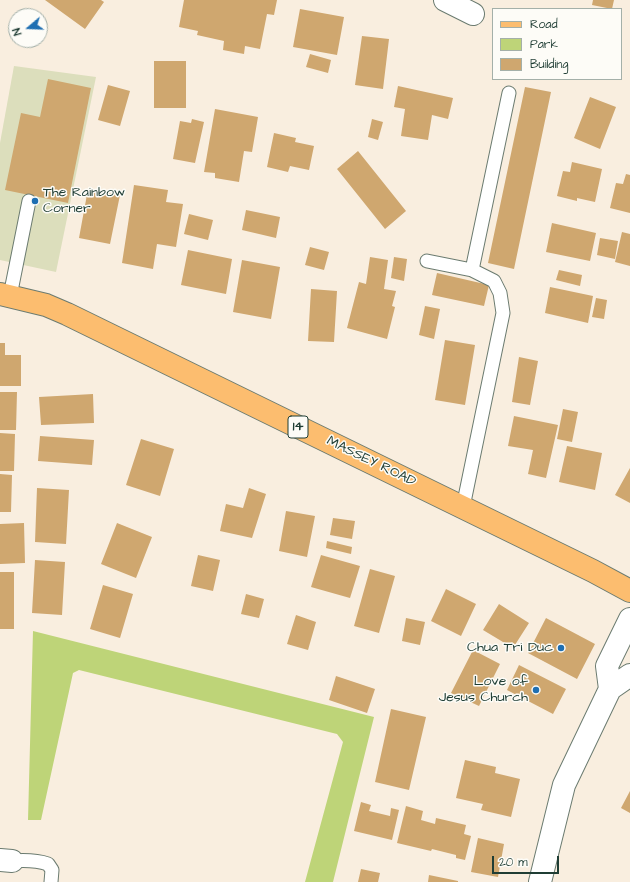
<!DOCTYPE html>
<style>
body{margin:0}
#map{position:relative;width:630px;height:882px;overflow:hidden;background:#f9eedf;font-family:"Architects Daughter",sans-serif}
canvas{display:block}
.legend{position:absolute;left:492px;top:8px;width:130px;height:72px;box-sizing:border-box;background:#fdfcf7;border:1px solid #a4b0a9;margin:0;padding:5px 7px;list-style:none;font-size:12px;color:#1f3d34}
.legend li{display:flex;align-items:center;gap:8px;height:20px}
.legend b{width:20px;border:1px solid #a4b0a9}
.north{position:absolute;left:8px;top:8px;width:40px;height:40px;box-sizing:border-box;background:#fdfcf7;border:1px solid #a4b0a9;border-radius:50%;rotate:251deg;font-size:11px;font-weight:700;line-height:16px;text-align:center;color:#1f3d34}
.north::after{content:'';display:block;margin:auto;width:14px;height:18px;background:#1f6fb2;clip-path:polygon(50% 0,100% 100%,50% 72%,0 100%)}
.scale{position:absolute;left:492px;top:856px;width:67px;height:18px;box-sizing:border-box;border:2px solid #1f3d34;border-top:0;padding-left:5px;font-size:12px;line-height:14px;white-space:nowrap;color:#1f3d34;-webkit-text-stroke:3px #fdfcf7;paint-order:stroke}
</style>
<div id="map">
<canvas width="630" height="882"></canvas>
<ul class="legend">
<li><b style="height:5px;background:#fcbd6f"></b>Road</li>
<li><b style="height:11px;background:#bed478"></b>Park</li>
<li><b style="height:11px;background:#cfa76f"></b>Building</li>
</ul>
<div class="north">N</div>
<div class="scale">20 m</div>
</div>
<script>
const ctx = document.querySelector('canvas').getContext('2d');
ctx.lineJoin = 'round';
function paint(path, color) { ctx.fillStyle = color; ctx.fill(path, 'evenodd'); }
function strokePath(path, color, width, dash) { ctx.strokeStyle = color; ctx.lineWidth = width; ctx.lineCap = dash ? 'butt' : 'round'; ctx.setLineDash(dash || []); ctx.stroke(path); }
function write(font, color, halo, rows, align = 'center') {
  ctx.font = font + ' "Architects Daughter",sans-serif'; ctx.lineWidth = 3; ctx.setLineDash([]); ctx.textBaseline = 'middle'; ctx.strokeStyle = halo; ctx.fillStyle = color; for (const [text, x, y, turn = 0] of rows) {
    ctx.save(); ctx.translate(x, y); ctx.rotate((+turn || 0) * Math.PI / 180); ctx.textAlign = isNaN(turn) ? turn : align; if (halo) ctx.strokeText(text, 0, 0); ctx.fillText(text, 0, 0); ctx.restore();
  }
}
const built = new Path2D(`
 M14,66L96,77L56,272L0,260V143Z`);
const green = new Path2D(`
 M33,631L374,717L333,882H305L343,742L337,734L79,670L73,673L41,820H28Z`);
const building = new Path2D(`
 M45,0H101L104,2L85,29Z
 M184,0H277L274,15L267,14L260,49L245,46L244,54L223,50L224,41L197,35L198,31L179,27Z
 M593,0H614L612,9L592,5Z
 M300,9L344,17L337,55L293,47Z
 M362,36L389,39L383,89L355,85Z
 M310,54L331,60L328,73L306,67Z
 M154,61H186V108H154Z
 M48,79L91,88L68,203L5,190L21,113L40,117Z
 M108,85L130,91L120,126L98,120Z
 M398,86L453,98L448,119L432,115L428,140L401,136L405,109L394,107Z
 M525,87L551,92L514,269L488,263Z
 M590,97L616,107L600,149L574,138Z
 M215,109L258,117L252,152L244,151L239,182L215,178V173L204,172Z
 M192,119L204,122L195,163L173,159L180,121L191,123Z
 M372,119L383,122L378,140L368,137Z
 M274,133L296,138L295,142L314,146L309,170L290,166L288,172L267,167Z
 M358,151L406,211L385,229L337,169Z
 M572,162L602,169L595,202L577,198V201L557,196L563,171L570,172Z
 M626,174L630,175V213L610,208L616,183L623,184Z
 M134,185L168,190L166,202L183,204L176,247L157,244L153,269L122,263Z
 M88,189L120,195L110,244L79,238Z
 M246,210L280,217L276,238L242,230Z
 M189,214L213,220L208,240L184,234Z
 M552,223L596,233L590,261L546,252Z
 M622,232L630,234V266L615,262Z
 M600,238L618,241L615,259L597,255Z
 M310,247L329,252L324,270L305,265Z
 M188,250L232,259L226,294L181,285Z
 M370,257L388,260L384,289L396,291L392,306L395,307L387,339L347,328L359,282L366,284Z
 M394,257L407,259L404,281L391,278Z
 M242,260L280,267L271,319L233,312Z
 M559,270L582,275L580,286L556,280Z
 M437,273L489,285L484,306L432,295Z
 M550,287L593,296L588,323L545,313Z
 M311,289L337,291L334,342L308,341Z
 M596,298L607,300L604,319L592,317Z
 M425,306L440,309L434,339L419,335Z
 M445,340L475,345L465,405L435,400Z
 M0,343H5V355H21V386H0Z
 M519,357L538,361L530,405L512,402Z
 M0,392H17L16,430H0Z
 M93,394L94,423L41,425L39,397Z
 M563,409L578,412L572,442L557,439Z
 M514,416L558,425L546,478L528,474L533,450L508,446Z
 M0,433L15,434L14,471H0Z
 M40,436L94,440L92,465L38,461Z
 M141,439L174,449L160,496L126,485Z
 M567,446L602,453L595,490L559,482Z
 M630,468V503L615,495Z
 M0,474L12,475L11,512H0Z
 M37,488L69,490L66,544L35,542Z
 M249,488L266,494L252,538L220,531L226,504L243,508Z
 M286,511L315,516L307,557L279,551Z
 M333,518L355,521L352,539L330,535Z
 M24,523L25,563L0,564V524Z
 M117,523L152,537L136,578L101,564Z
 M327,541L352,547L351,554L326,548Z
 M198,555L220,560L213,591L191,586Z
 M321,555L360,566L350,598L311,587Z
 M35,560L65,562L62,615L32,613Z
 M370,569L395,576L379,633L354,626Z
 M0,572H14V629H0Z
 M103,585L133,594L120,638L90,629Z
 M446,589L476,604L461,636L431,621Z
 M246,594L264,599L259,618L241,614Z
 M499,604L529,623L513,648L483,630Z
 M296,615L316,622L308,650L287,644Z
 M406,618L425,622L420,645L402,641Z
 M546,618L595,644L577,679L528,653Z
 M473,650L500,664L479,706L451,693Z
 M519,665L566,689L553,714L507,690Z
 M336,676L375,689L367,713L329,700Z
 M391,709L426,717L409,790L375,782Z
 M465,760L496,767L495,773L520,779L511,817L481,810L483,804L456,798Z
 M630,791V813L621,808Z
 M361,802L371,805L369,811L390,816L391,808L399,810L392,840L354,831Z
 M406,806L423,811L421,820L435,824L436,818L466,825L464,834L471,836L465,860L456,858V855L432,849L431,851L397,843Z
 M478,838L504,844L498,877L471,872Z
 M361,869L380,873L378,882H358Z
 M429,875L458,881V882H428Z`);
const lane = new Path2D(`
 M427,261L472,270L494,281L500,293L503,313L463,507
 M472,270L509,93
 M10,296L29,201
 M12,861C25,860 36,860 48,864L52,870L51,882`);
const street = new Path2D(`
 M445,0L473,14
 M610,689L607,666L630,619
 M0,860L12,861
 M540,882L564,785L610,689L630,675`);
const primary = new Path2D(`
 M0,294L46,305L67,314L593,571L630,591`);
const markers = [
 [35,201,4,"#1f6fb2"],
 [561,648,4,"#1f6fb2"],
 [536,690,4,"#1f6fb2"]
];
const shields = [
 [298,427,20]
];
const shieldNames = [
 ["14",298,427]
];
const poiNames = [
 ["The Rainbow",43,193,"left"],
 ["Corner",43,209,"left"],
 ["Chua Tri Duc",553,648],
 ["Love of",528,682],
 ["Jesus Church",528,698]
];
const streetNames = [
 ["MASSEY ROAD",371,462,26]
];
paint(built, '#dcdebc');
paint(green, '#bed478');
paint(building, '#cfa76f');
strokePath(lane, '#6b7b70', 15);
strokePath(street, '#6b7b70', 24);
strokePath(primary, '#6b7b70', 24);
strokePath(lane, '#fff', 13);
strokePath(street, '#fff', 22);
strokePath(primary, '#fcbd6f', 22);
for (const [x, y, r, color] of markers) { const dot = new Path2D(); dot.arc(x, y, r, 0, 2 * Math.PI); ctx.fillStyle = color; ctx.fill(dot); strokePath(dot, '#fdfcf7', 1.5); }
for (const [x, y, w] of shields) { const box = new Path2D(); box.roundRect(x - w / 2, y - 11, w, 22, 3); ctx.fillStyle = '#fdfcf7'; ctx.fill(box); strokePath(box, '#1f3d34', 1); }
write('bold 13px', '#1f3d34', null, shieldNames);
write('14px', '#1f3d34', '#fdfcf7', poiNames, 'right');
write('14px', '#1f3d34', '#fdfcf7', streetNames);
</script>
